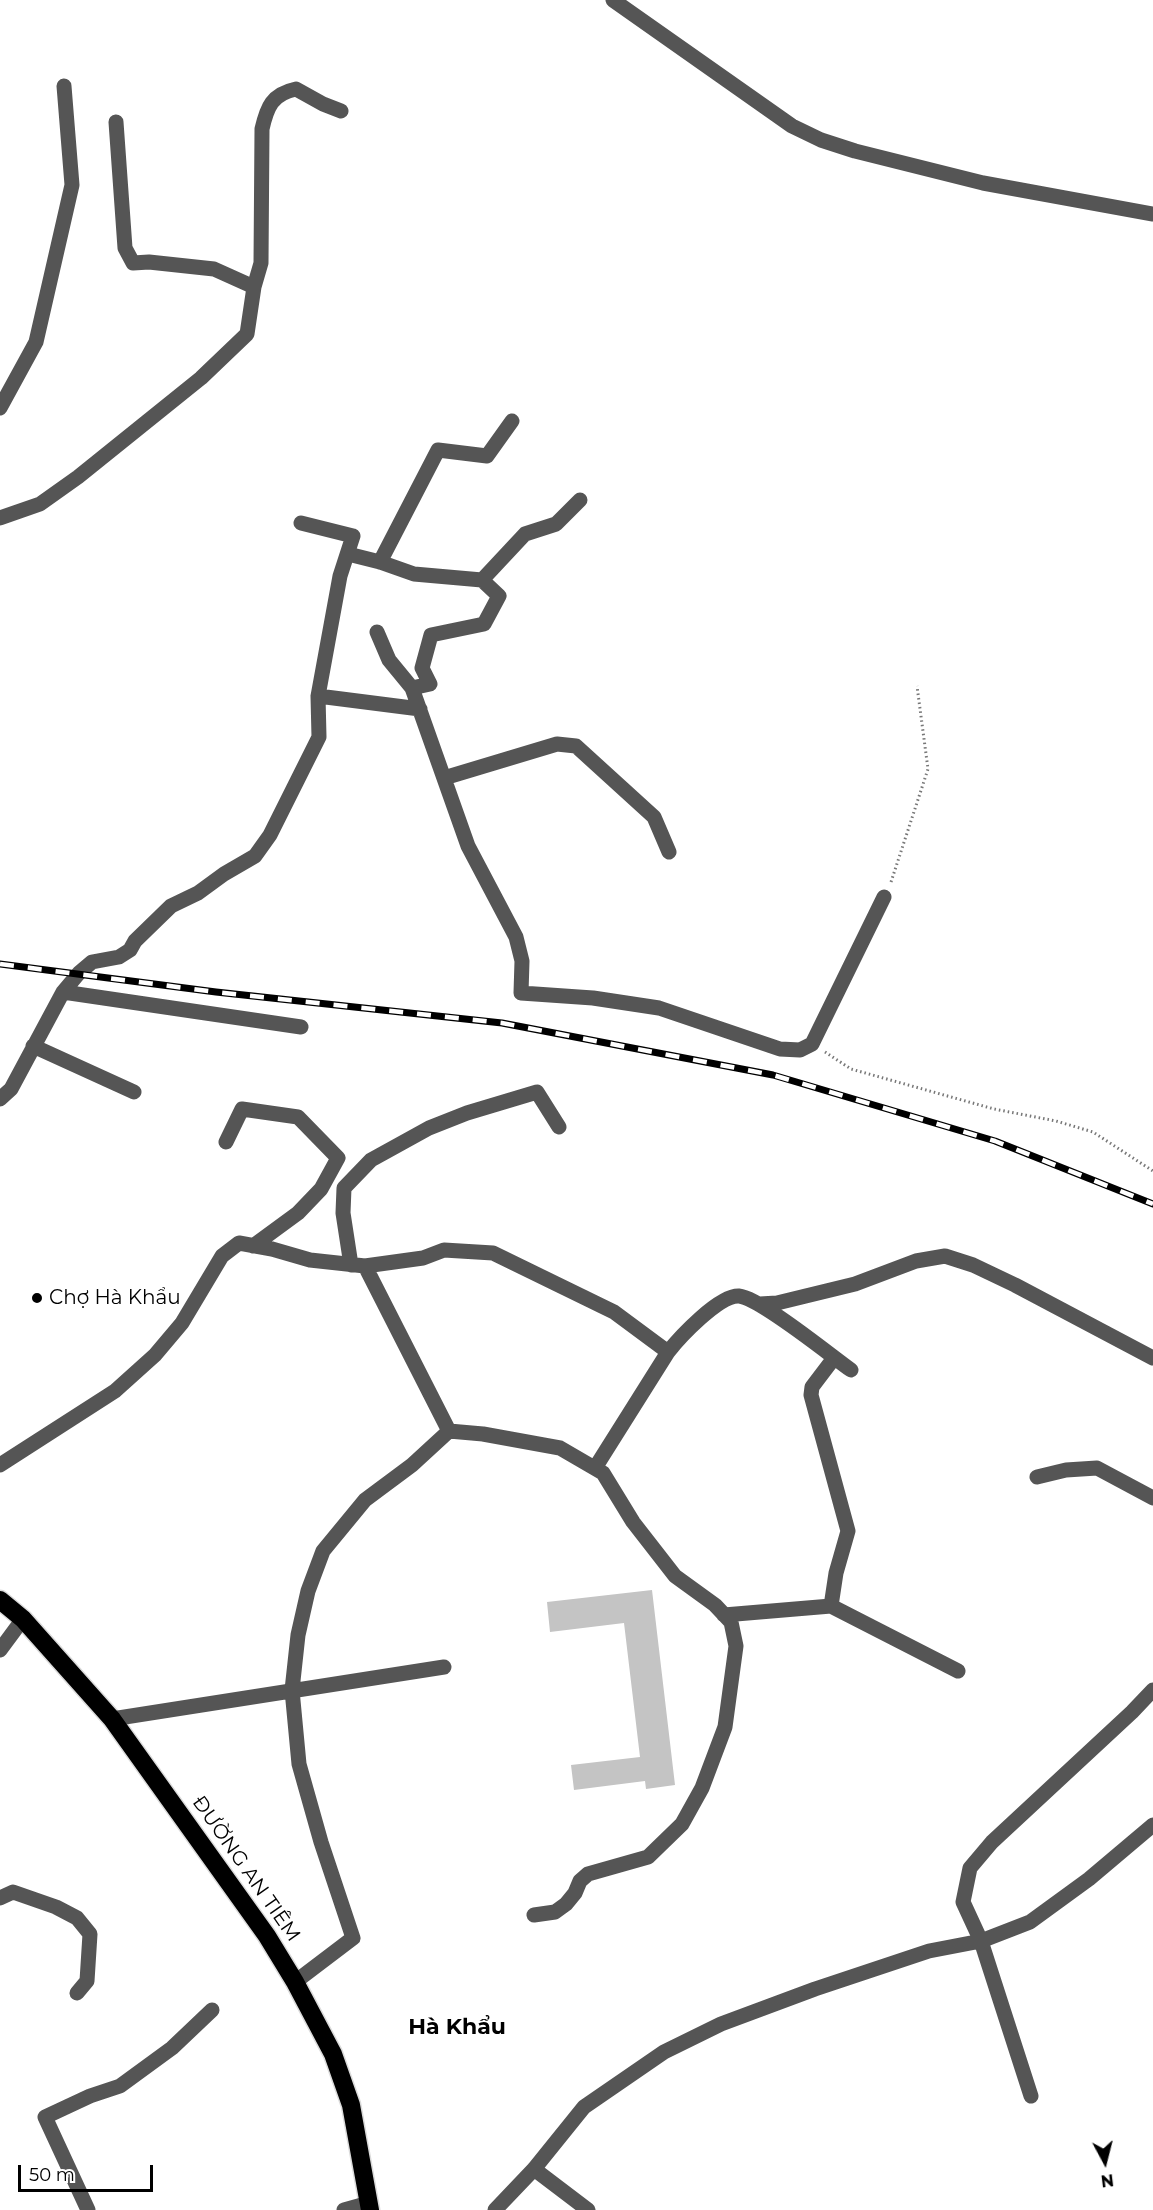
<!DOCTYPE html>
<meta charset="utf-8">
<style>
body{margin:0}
#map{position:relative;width:1153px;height:2210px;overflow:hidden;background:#fff;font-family:Montserrat,sans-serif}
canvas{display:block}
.north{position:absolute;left:1075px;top:2132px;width:60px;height:60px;-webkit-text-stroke:4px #fff;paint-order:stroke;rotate:173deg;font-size:16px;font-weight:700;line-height:24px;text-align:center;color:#000}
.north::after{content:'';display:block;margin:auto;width:21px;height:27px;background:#000;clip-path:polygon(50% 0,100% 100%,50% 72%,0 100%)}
.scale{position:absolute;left:18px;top:2165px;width:135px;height:27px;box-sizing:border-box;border:3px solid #000;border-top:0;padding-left:8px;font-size:18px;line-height:21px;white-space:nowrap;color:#000;-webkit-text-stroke:4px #fff;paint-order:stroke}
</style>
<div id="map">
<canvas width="1153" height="2210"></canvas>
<div class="north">N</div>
<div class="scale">50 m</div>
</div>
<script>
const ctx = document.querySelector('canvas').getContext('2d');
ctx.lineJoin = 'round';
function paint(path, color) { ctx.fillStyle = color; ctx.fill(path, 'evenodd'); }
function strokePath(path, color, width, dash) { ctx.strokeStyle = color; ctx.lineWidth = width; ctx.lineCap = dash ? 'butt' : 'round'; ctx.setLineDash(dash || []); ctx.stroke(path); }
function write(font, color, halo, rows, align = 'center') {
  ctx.font = font + ' Montserrat,sans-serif'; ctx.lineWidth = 5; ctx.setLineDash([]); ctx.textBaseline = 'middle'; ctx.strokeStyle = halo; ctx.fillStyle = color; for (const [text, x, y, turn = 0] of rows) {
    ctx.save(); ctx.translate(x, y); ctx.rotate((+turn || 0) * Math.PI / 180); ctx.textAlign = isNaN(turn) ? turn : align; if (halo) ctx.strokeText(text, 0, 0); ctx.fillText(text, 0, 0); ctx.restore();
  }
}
const building = new Path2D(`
 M652,1590L675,1785L646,1789L645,1781L574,1790L571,1765L640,1757L624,1623L550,1632L547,1602Z`);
const path = new Path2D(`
 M891,882L928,769L917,686
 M825,1052L851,1069L994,1109L1056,1121L1093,1132L1153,1171`);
const minor = new Path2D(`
 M613,0L792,126L821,140L855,151L983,183L1153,214
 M116,122L125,248L133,263L149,262L214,269L254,287
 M0,408L36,342L72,185L64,86
 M0,518L40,504L78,477L201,378L247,334L254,287L261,263L262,129C267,107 272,94 296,89L323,104L341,111
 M348,554L380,562L414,574L482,580L525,534L556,524L580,500
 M380,562L438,450L487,456L512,421
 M482,580L499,596L484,624L431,635L422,668L430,684L412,688L468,846L516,937L522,961L521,993L593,998L659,1008L780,1049L800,1050L812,1044L884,897
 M377,632L389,660L412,688
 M318,696L420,709
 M444,778L557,744L576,746L654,817L669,852
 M63,992L301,1027
 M33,1046L134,1092
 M0,1099L11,1089L63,992L79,973L92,962L119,957L130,950L135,941L171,906L198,893L224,874L255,856L270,835L319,737L318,696L340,576L353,536L301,523
 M226,1142L242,1109L298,1117L338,1158L321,1189L298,1213L253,1246
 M351,1265L343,1213L344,1188L371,1160L429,1128L467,1113L537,1092L559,1127
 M365,1266L449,1431L483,1434L560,1448L603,1473L633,1522L675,1576L715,1605L731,1622L736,1646L725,1727L702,1788L682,1824L648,1857L588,1874L580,1881L575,1893L566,1904L555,1912L534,1915
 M760,1304L777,1303L855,1284L916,1261L945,1256L973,1265L1015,1285L1153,1358
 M0,1465L115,1391L155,1355L182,1323L222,1256L239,1243L272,1249L310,1260L365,1266L423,1258L444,1250L493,1253L614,1312L668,1352
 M595,1468L668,1352C680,1337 719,1295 739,1296C760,1298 830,1355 851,1370
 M1037,1477L1066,1470L1097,1468L1153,1498
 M831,1606L836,1573L848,1531L811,1395L812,1387L834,1358
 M724,1615L831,1606L958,1671
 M0,1650L23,1619
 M112,1719L444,1667
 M0,1898L13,1892L56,1907L77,1918L90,1934L87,1981L77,1993
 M295,1982L353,1938L321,1842L299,1764L292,1690L298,1635L308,1591L323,1551L365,1500L412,1465L449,1431
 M1031,2096L981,1941L963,1902L970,1868L992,1842L1132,1712L1153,1690
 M534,2169L588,2210
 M88,2210L45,2117L90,2096L120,2086L172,2048L212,2010
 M344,2210L369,2203
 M495,2210L534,2169L584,2107L664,2052L721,2024L815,1989L929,1951L981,1941L1030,1922L1089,1879L1153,1825`);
const highway = new Path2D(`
 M0,1600L23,1619L112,1719L267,1936L295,1982L333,2054L351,2105L370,2210`);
const rail = new Path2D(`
 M0,964L216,992L502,1023L773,1075L995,1141L1153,1204`);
const markers = [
 [37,1298,6,"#000"]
];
const poiNames = [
 ["Chợ Hà Khẩu",49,1298]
];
const streetNames = [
 ["ĐƯỜNG AN TIÊM",246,1869,55]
];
const quarterNames = [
 ["Hà Khẩu",457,2028]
];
paint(building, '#c4c4c4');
strokePath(highway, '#dbdbdb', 21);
strokePath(path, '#777', 3, [1.5, 3]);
strokePath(minor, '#555', 15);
strokePath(highway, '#000', 18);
strokePath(rail, '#000', 7);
strokePath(rail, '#fff', 4.5, [14]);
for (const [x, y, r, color] of markers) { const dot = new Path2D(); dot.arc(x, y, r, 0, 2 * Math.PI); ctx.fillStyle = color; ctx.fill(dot); strokePath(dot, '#fff', 2); }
write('20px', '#000', '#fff', poiNames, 'left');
write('20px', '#000', '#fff', streetNames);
write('bold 22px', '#000', '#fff', quarterNames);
</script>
